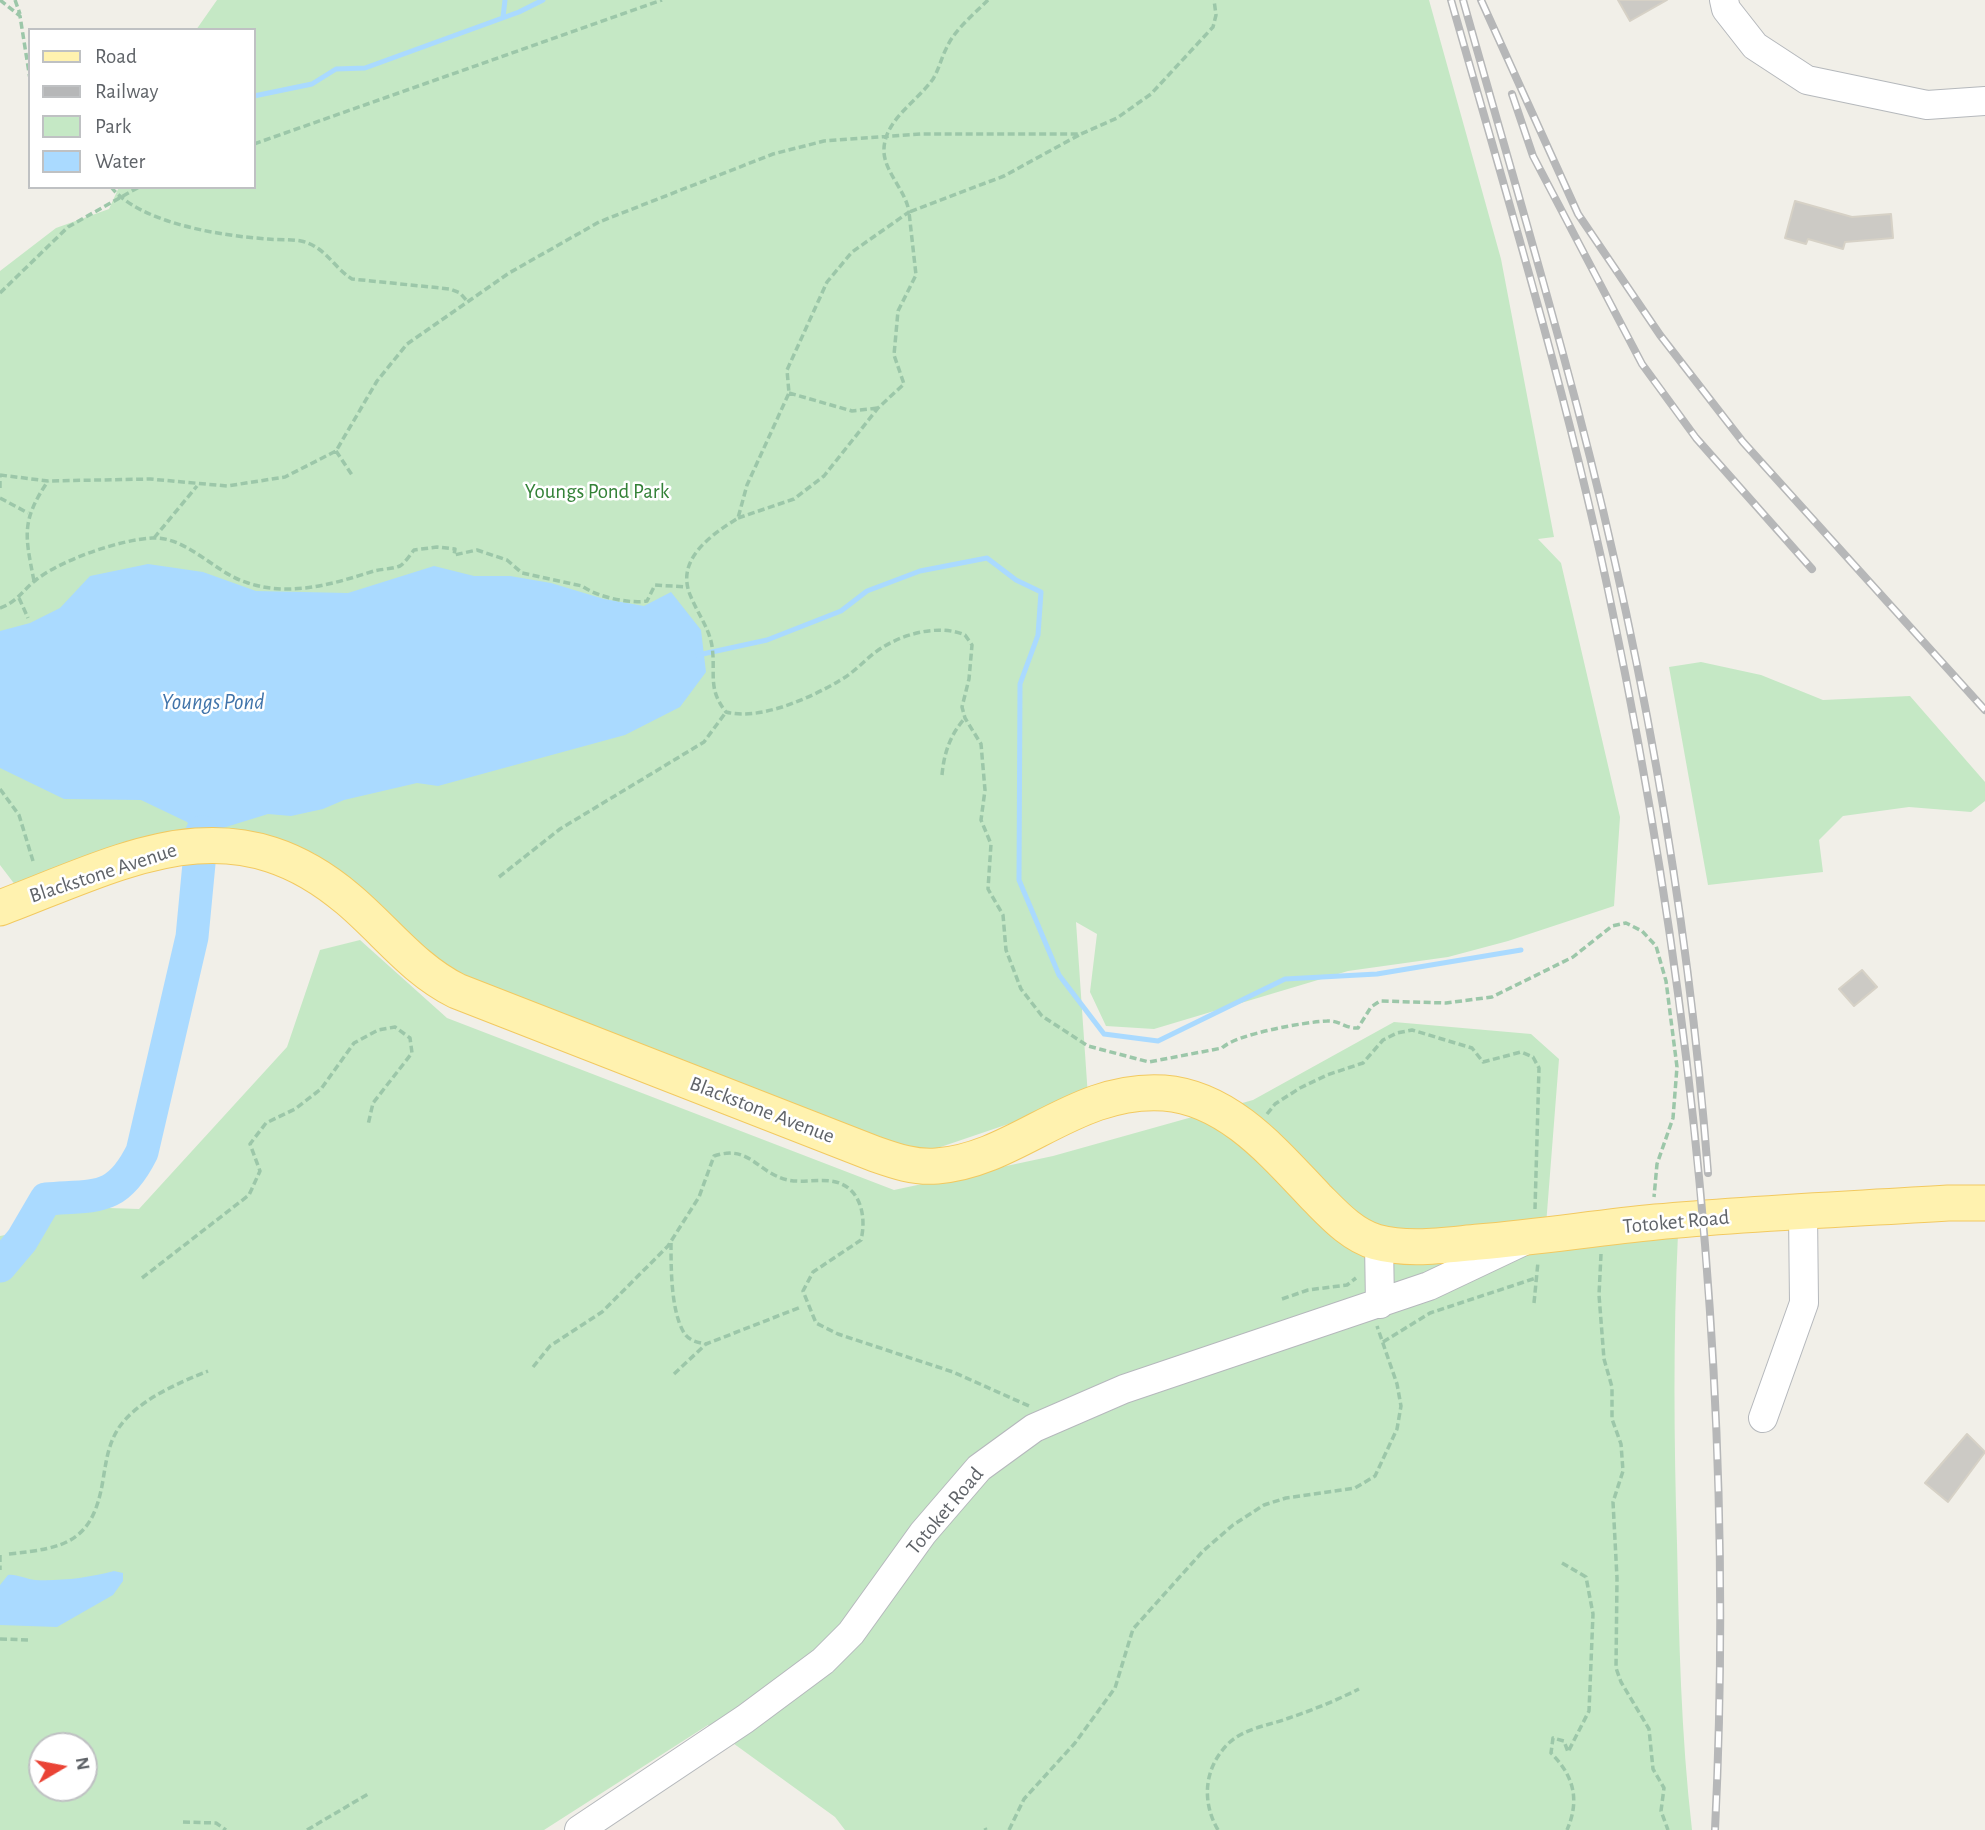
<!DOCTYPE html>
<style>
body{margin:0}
#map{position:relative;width:1985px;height:1830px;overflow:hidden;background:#f1efe8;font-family:"Alegreya Sans",sans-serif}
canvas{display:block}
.legend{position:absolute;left:28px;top:28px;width:228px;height:161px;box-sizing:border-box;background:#fff;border:2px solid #bfc1c3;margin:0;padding:9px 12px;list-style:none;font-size:21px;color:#5f6368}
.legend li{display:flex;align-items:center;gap:14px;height:35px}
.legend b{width:35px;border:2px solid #bfc1c3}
.north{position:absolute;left:28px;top:1732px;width:70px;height:70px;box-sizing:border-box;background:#fff;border:2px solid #bfc1c3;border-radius:50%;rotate:80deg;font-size:19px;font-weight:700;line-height:28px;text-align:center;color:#5f6368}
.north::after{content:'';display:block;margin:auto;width:24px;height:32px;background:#ea4335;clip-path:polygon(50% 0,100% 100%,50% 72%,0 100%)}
</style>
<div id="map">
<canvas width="1985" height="1830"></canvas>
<ul class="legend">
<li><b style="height:9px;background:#fff2af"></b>Road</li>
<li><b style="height:9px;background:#b6b7b8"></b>Railway</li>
<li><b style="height:19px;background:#c5e8c5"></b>Park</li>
<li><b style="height:19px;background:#aadaff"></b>Water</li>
</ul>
<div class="north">N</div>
</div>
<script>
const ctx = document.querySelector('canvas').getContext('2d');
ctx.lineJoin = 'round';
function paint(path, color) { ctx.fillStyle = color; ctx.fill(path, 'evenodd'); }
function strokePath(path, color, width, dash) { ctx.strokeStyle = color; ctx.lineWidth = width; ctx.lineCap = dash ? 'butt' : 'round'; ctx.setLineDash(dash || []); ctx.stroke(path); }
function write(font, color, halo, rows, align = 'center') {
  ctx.font = font + ' "Alegreya Sans",sans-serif'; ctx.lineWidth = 5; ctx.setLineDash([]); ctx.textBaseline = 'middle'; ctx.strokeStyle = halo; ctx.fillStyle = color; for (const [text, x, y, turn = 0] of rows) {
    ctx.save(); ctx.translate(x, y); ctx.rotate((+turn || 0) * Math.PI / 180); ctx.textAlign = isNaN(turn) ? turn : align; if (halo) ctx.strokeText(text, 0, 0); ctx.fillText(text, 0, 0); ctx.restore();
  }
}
const green = new Path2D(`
 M217,0H1429L1501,259L1554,537L1538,539L1561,563L1620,817L1614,906L1508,941L1448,957L1348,971L1154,1029L1106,1026L1090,992L1097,934L1076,922L1088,1097L917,1155L428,964L315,854L253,837L215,834L140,838L19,890L0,865V271L56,228L109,209L119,187H254V30H196Z
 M1701,662L1761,675L1823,700L1910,696L1985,782V801L1971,812L1909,807L1843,816L1819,840L1823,872L1708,885L1669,667Z
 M360,940L447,1018L894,1190L1053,1156L1253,1100L1394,1022L1531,1034L1559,1059L1546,1225L1678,1234C1673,1338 1674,1440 1677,1543C1679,1640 1681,1734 1692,1830H845L835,1817L708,1725L544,1830H0V1236L10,1234L48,1206L139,1209L287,1047L320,950ZM42,1746H84V1788H42Z`);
const water = new Path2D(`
 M148,564L203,572L256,591L348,593L434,566L474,576H510L551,583L604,599L644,606L671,592L701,630L706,672L680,707L625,735L438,786L417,783L344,800L323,809L291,816L268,814L213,831L194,833L187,822L141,800L64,799L0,768V631L30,623L60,608L90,576Z
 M114,1571L123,1573V1581L113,1595L57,1627L0,1625V1585L8,1575C17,1574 25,1579 35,1580C62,1581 87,1578 114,1571Z`);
const stream = new Path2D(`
 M503,17L505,0
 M254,96L312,84L336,69L365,68L519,12L543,0
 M698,655L767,640L841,611L867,591L920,571L987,558L1016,580L1041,592L1038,635L1020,684L1019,880L1059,975L1104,1034L1158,1041L1285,979L1377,974L1521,950`);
const river = new Path2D(`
 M0,1266L22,1240L46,1199C97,1195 117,1202 142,1152L192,937L202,832`);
const building = new Path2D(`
 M1618,0H1667L1630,21Z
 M1795,201L1852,217L1891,214L1893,238L1845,242L1843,249L1808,239L1806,244L1785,238Z
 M1862,970L1877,987L1854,1006L1839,989Z
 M1967,1434L1985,1452L1948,1502L1925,1483Z`);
const path = new Path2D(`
 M0,0L20,16L30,79
 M15,0L20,14
 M988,0C973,15 954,30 946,49C941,59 939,69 933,79C917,102 882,121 884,153C886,174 906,191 909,212L852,252L827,282L787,370L789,393L747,485L738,518C711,535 674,560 691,597C698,614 709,628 712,646C716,674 707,688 726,712C760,721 810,698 839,681C852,674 862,663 873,654C897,635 937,623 965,635L972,645L969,679L962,707L965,718L981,744L985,790L981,820L991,844L988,889L1003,915L1006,950L1021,989L1042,1016L1088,1046L1149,1062L1222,1048C1236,1034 1305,1022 1327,1021C1339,1020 1346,1029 1358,1028L1371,1007L1380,1001L1446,1003L1492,997L1573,957L1612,926L1626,923L1642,931L1656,946L1666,981L1677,1067L1673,1118L1657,1164L1654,1197
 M254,144L662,0
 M111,187C141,224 223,236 268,239C278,240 290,239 301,241C325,246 333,267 352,279L450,289L460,293L467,301
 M0,293L68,227L139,187
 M789,393L852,411L878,408
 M336,451L352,475
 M0,475L48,481L150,479L227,486L285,477L336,451L377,381L407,344L509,273L599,222L773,154L824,141L921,134H1081L1117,118L1151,94L1213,27L1216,15L1214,0
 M0,488V475
 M0,498L28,513
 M738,518L794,499L824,476L878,408L904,384L894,355L898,311L916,275L909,212L1004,176L1079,135
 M154,538L197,486
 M34,581C25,535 21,521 48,481
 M19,598L28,618
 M0,608C17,602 24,589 37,579C64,559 119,540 152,538C187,536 216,574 248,583C291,597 333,584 374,571C382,569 392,569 400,566C405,563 410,555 414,550L437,547L455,549L454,555L477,550L507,560L522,573L582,586C597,597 629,604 647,601L655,585L687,587
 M942,775C944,753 950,735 965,718
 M0,789L19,815L33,861
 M499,877L560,829L704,742L726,712
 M1267,1114L1275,1104L1300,1088L1327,1075L1363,1063L1383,1040L1397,1033L1412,1030L1472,1048L1483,1062L1521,1052L1533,1057L1539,1068L1535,1209
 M671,1243C671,1269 671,1309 683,1331C688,1341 697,1342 706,1344
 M1601,1254L1599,1295L1604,1359L1612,1387V1419L1621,1444L1623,1471L1613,1502L1617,1578L1616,1668L1621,1682L1649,1729L1653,1769L1664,1788L1661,1811L1668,1830
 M142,1278L249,1195L260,1171L250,1144L266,1123L295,1109L321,1089L354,1043L378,1030L395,1027L410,1038L412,1053L373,1103L368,1125
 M1282,1299L1308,1290L1347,1285L1356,1278
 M1534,1303L1538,1262
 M1383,1342L1430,1313L1536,1278
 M533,1367L550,1346L602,1312L668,1246L699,1197L714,1156C750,1144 757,1173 788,1180C801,1183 817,1179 831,1181C860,1185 867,1215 861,1240L813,1272L803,1291L816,1323L838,1334L953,1372L1029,1406
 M674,1374L706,1344L801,1307
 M9,1554C66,1548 93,1542 103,1480C106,1462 108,1445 118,1429C136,1401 178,1383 208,1371
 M0,1555V1570
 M1562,1563L1586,1577L1593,1614L1589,1711L1568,1752L1564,1741L1553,1738L1551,1753C1574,1776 1580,1800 1567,1830
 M0,1639L31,1640
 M183,1822L216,1823L226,1830
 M985,1828L986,1830
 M307,1830L368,1794
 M1009,1830L1024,1799L1075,1743L1115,1688L1133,1629L1203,1551L1233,1525L1264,1505L1286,1498L1355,1488L1375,1476L1397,1429L1401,1406L1397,1384L1377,1326
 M1218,1830C1201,1801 1204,1766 1230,1742C1246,1728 1270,1725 1289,1718C1313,1710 1337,1700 1359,1689`);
const minor = new Path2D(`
 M1724,0L1726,9L1755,46L1807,80L1927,105L1985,101
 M1379,1243L1380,1304
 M1763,1418L1804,1303L1803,1212
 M579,1830L745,1719L823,1661L851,1633L923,1533L979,1468L1034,1428L1124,1389L1429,1286L1524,1241`);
const major = new Path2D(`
 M0,908C124,861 230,799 348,899C386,931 413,969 457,991L875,1154C895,1161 915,1168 937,1166C1017,1160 1075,1087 1164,1093C1229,1098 1275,1154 1317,1198C1334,1215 1352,1235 1376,1242C1409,1251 1445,1245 1479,1242C1538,1237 1596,1228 1656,1222C1753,1213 1851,1209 1948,1203H1985`);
const rail = new Path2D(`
 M1451,0C1509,204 1571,407 1613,614C1696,1012 1735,1423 1715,1830
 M1463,0C1496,118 1531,236 1563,354C1636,621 1687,897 1708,1173
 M1481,0L1578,214L1660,335L1743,442L1985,710
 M1512,94L1533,156L1642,364L1696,438L1812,569`);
const parkNames = [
 ["Youngs Pond Park",597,492]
];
const streetNames = [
 ["Blackstone Avenue",103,873,-18],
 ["Blackstone Avenue",762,1110,21],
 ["Totoket Road",1676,1222,-5],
 ["Totoket Road",945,1511,-50]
];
const waterNames = [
 ["Youngs Pond",213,702]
];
paint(green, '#c5e8c5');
paint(water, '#aadaff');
strokePath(stream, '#aadaff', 5);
strokePath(river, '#aadaff', 33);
paint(building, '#cccac5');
strokePath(building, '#d6d1c6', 2);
strokePath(minor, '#b5b8bc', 30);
strokePath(major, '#f2c960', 37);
strokePath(path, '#9cc7a9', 3.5, [7, 3.5]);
strokePath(minor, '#fff', 28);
strokePath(major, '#fff2af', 35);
strokePath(rail, '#b6b7b8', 8);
strokePath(rail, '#fff', 5, [16]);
write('21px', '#348238', '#fff', parkNames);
write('21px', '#5f6368', '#fff', streetNames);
write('italic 23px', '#4174aa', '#fff', waterNames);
</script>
